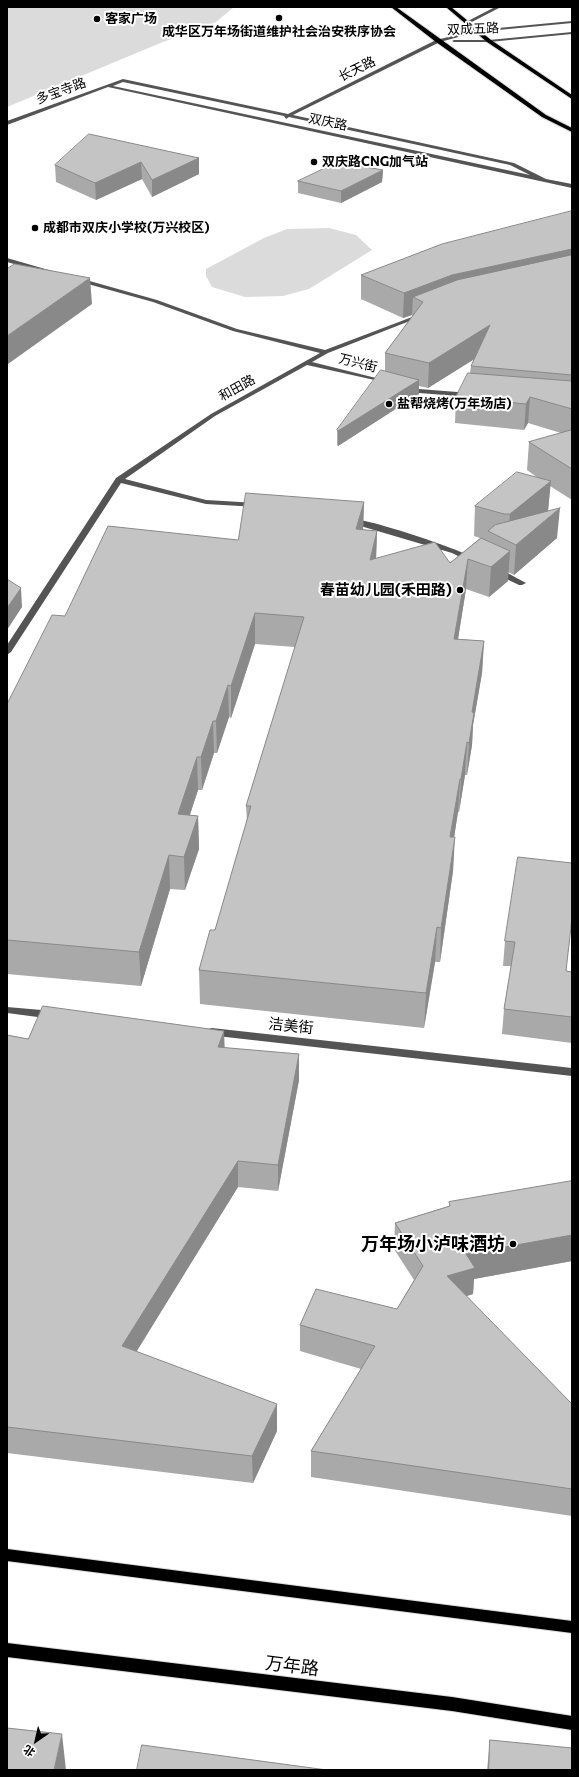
<!DOCTYPE html>
<meta charset="utf-8">
<style>
body{margin:0}
#map{position:relative;width:579px;height:1777px;overflow:hidden;background:#fff;font-family:Commissioner,"Noto Sans SC",sans-serif}
canvas{display:block}
.frame{position:absolute;inset:0;border:8px solid #000;pointer-events:none}
.north{position:absolute;left:16px;top:1721px;width:40px;height:40px;-webkit-text-stroke:3px #fff;paint-order:stroke;rotate:214deg;font-size:11px;font-weight:700;line-height:16px;text-align:center;color:#000}
.north::after{content:'';display:block;margin:auto;width:14px;height:18px;background:#000;clip-path:polygon(50% 0,100% 100%,50% 72%,0 100%)}
</style>
<div id="map">
<canvas width="579" height="1777"></canvas>
<div class="frame"></div>
<div class="north">北</div>
</div>
<script>
const ctx = document.querySelector('canvas').getContext('2d');
ctx.lineJoin = 'round';
function paint(path, color) { ctx.fillStyle = color; ctx.fill(path, 'evenodd'); }
function strokePath(path, color, width, dash) { ctx.strokeStyle = color; ctx.lineWidth = width; ctx.lineCap = dash ? 'butt' : 'round'; ctx.setLineDash(dash || []); ctx.stroke(path); }
function write(font, color, halo, rows, align = 'center') {
  ctx.font = font + ' Commissioner,"Noto Sans SC",sans-serif'; ctx.lineWidth = 4; ctx.setLineDash([]); ctx.textBaseline = 'middle'; ctx.strokeStyle = halo; ctx.fillStyle = color; for (const [text, x, y, turn = 0] of rows) {
    ctx.save(); ctx.translate(x, y); ctx.rotate((+turn || 0) * Math.PI / 180); ctx.textAlign = isNaN(turn) ? turn : align; if (halo) ctx.strokeText(text, 0, 0); ctx.fillText(text, 0, 0); ctx.restore();
  }
}
const green = new Path2D(`
 M7,7H234L216,22L158,44L7,107Z
 M329,228L356,235L372,250L309,289L283,296L245,297L212,287L206,276V269L264,238L287,229Z`);
const minor = new Path2D(`
 M495,7H501L468,24L464,23Z
 M572,21V23L477,32L440,42L293,115L514,163L546,179L572,184V188L108,87L7,125V121L123,79L288,114L436,40L477,30ZM123,82L284,116L286,119L289,117L510,165L530,175L113,86Z
 M572,32V34L489,42H454L452,41L454,40H489Z
 M7,258L52,271L53,272L50,274L7,262Z
 M79,278L157,300L237,329L325,350L420,314L425,315L328,353L312,362L388,381V383L307,365L215,416L125,479L206,500L257,503L261,505L257,507L206,504L121,483L11,652L7,655V645L116,478L211,414L320,353L233,331L153,302L77,281L76,280Z
 M407,386L419,389L470,393L473,395L470,397L419,393L405,389V387Z
 M347,518C360,516 468,551 477,560L473,562H470L452,553L347,522Z
 M494,569H500L526,583L522,585H519L494,573Z
 M7,1007L53,1011L58,1015L53,1019L7,1013Z
 M212,1028L572,1068V1076L208,1035L207,1032L208,1029Z`);
const major = new Path2D(`
 M391,7H396L546,115L572,128V132L542,117L436,42Z
 M446,7H451L491,40L572,95V99L487,42Z
 M7,1549L572,1621V1633L7,1561Z
 M7,1643L452,1697L572,1716V1730L452,1711L7,1657Z`);
const wall = new Path2D(`
 M199,158V174L152,197L142,179L96,200L56,182L55,165Z
 M383,170L382,182L341,203L298,193V181Z
 M572,211V500L550,486L548,511L557,538L514,575L508,572V581L489,597L466,589L458,639L484,641L482,673L473,725L472,745L467,775H465L459,812H458L454,837L453,871L440,962H435L424,1028L200,1004L199,970L215,930L247,821L246,806L295,647L255,644L231,718L229,717L217,753H214L202,790H198L190,815L198,816L199,849L185,890L170,889L141,986L7,974V704L65,616L238,540L364,502L363,530L377,531L376,558L450,563L480,538L474,536L475,506L538,478L527,470L529,442L561,433L528,423L524,430L455,423L456,397L470,373L471,366L474,359L428,388L419,386V394L338,446L337,445V430L385,371V353L412,317V315L403,318L361,299V275Z
 M518,857L566,971L572,972V1043L502,1034L504,1009L511,966H503L505,941Z
 M224,1031V1048L299,1054V1080L278,1191L238,1187L136,1351L277,1431L253,1483L7,1453V1035L28,1039Z
 M572,1181V1261L474,1279L473,1294L466,1296L572,1404V1516L311,1477V1451L361,1369L300,1351V1325L397,1309L414,1280L394,1249L395,1223L449,1206V1202Z
 M490,1740L572,1770H487Z`);
const shadedWall = new Path2D(`
 M199,158V174L152,197V180Z
 M141,162L142,179L96,200L95,183Z
 M383,170L382,182L341,203V191Z
 M572,249V272L413,297L412,315L403,318L404,293L452,275Z
 M90,278L92,304L8,364L7,336Z
 M490,325L489,350L428,388L429,363Z
 M419,380V394L338,446V431Z
 M530,397L528,423L524,430L526,404Z
 M551,481L548,511L508,541L510,514Z
 M364,502L363,531L356,529Z
 M560,508L557,538L514,575L516,545Z
 M377,531L376,561L370,560Z
 M510,551L508,581L489,597L491,567Z
 M468,559L466,589L453,670L454,639Z
 M21,588L22,607L7,630V608Z
 M255,613V644L231,718V686Z
 M484,641L482,673L473,725L472,745L467,775L469,743L472,712Z
 M228,685L229,717L217,753L216,721Z
 M213,721L214,753L202,790L201,757Z
 M467,742L465,775L459,812L461,779Z
 M197,757L198,790L179,847L178,814Z
 M460,779L458,812L449,870L450,837Z
 M198,816L199,849L185,890L184,857Z
 M455,837L453,871L440,962L441,928Z
 M169,855L170,889L141,986L139,952Z
 M437,927L435,962L424,1028L426,993Z
 M224,1031L225,1056L218,1047Z
 M299,1054V1080L278,1191V1165Z
 M238,1161V1187L124,1372L122,1346Z
 M572,1235V1261L474,1279L473,1294L446,1303L447,1276L466,1254Z
 M277,1404V1431L253,1483L252,1456Z
 M62,1734L66,1770H54Z`);
const building = new Path2D(`
 M89,134L199,158L152,180L141,162L95,183L55,165Z
 M338,162L383,170L341,191L298,181Z
 M572,211V249L452,275L404,293L361,275L442,244Z
 M572,255V375L471,366L490,325L429,363L385,353L423,302L413,297L457,280Z
 M15,264L90,278L7,336V269Z
 M381,370L419,380L338,431L337,430Z
 M468,373L572,381V409L530,397L526,404L456,397Z
 M572,430V469L529,442Z
 M517,472L551,481L510,514H504L475,506Z
 M246,493L364,502L356,529L377,531L370,560L435,542L450,563L481,538L510,551L491,567L468,559L454,639L484,641L472,712L474,713L469,743L467,742L461,779H460L450,837H455L441,928L437,927L426,993L199,970L210,930H215L251,806H246L304,617L255,613L231,686L228,685L216,721H213L201,757H197L178,814L198,816L184,857L169,855L139,952L7,940V704L52,615L65,616L108,526L238,540Z
 M560,508L516,545L488,531L495,525Z
 M7,579L21,588L7,608Z
 M518,857L572,863V918L566,971L572,972V1017L504,1009L515,942L505,941Z
 M43,1006L224,1031L218,1047L299,1054L278,1165L238,1161L122,1346L277,1404L252,1456L7,1427V1035L28,1039Z
 M572,1181V1235L466,1254L475,1268L447,1276L572,1404V1489L311,1451L375,1346L300,1325L316,1289L397,1309L423,1266L395,1223L450,1206L449,1202Z
 M7,1728L62,1734L54,1770H7Z
 M490,1740L572,1748V1770H489Z
 M142,1745L327,1770H137Z`);
const markers = [
 [279,18,4,"#000"],
 [97,19,4,"#000"],
 [314,162,4,"#000"],
 [35,228,4,"#000"],
 [389,404,4,"#000"],
 [460,590,4,"#000"],
 [513,1244,4,"#000"]
];
const farPoinames = [
 ["客家广场",105,19],
 ["成华区万年场街道维护社会治安秩序协会",279,32,"center"],
 ["双庆路CNG加气站",322,162],
 ["成都市双庆小学校(万兴校区)",43,228],
 ["盐帮烧烤(万年场店)",397,404]
];
const farStreetnames = [
 ["双成五路",473,29,-2],
 ["长天路",357,69,-26],
 ["多宝寺路",61,91,-20],
 ["双庆路",328,122,12],
 ["万兴街",358,363,14],
 ["和田路",237,388,-29]
];
const poiNames = [
 ["春苗幼儿园(禾田路)",452,590]
];
const streetNames = [
 ["洁美街",291,1026,6]
];
const nearPoinames = [
 ["万年场小泸味酒坊",505,1244]
];
const nearStreetnames = [
 ["万年路",292,1666,7]
];
paint(green, '#dbdbdb');
strokePath(major, '#dbdbdb', 2);
paint(minor, '#545454');
paint(major, '#000');
paint(wall, '#a9a9a9');
paint(shadedWall, '#898989');
paint(building, '#c4c4c4');
strokePath(building, '#898989', 1);
for (const [x, y, r, color] of markers) { const dot = new Path2D(); dot.arc(x, y, r, 0, 2 * Math.PI); ctx.fillStyle = color; ctx.fill(dot); strokePath(dot, '#fff', 1.5); }
write('bold 13px', '#000', '#fff', farPoinames, 'left');
write('13px', '#000', '#fff', farStreetnames);
write('bold 15px', '#000', '#fff', poiNames, 'right');
write('15px', '#000', '#fff', streetNames);
write('bold 18px', '#000', '#fff', nearPoinames, 'right');
write('18px', '#000', '#fff', nearStreetnames);
</script>
